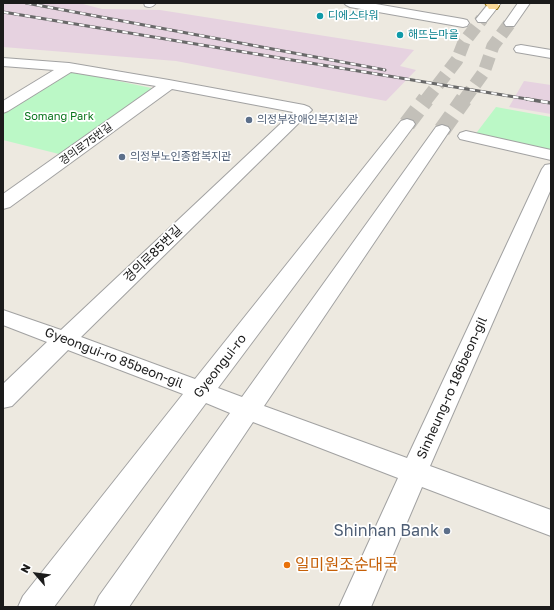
<!DOCTYPE html>
<meta charset="utf-8">
<style>
body{margin:0}
#map{position:relative;width:554px;height:610px;overflow:hidden;background:#ede9e0;font-family:"Golos Text",sans-serif}
canvas{display:block}
.frame{position:absolute;inset:0;border:4px solid #1b1b1b;pointer-events:none}
.north{position:absolute;left:16px;top:554px;width:40px;height:40px;-webkit-text-stroke:3px #fff;paint-order:stroke;rotate:298deg;font-size:11px;font-weight:700;line-height:16px;text-align:center;color:#1b1b1b}
.north::after{content:'';display:block;margin:auto;width:14px;height:18px;background:#1b1b1b;clip-path:polygon(50% 0,100% 100%,50% 72%,0 100%)}
</style>
<div id="map">
<canvas width="554" height="610"></canvas>
<div class="frame"></div>
<div class="north">N</div>
</div>
<script>
const ctx = document.querySelector('canvas').getContext('2d');
ctx.lineJoin = 'round';
function paint(path, color) { ctx.fillStyle = color; ctx.fill(path, 'evenodd'); }
function strokePath(path, color, width, dash) { ctx.strokeStyle = color; ctx.lineWidth = width; ctx.lineCap = dash ? 'butt' : 'round'; ctx.setLineDash(dash || []); ctx.stroke(path); }
function write(font, color, halo, rows, align = 'center') {
  ctx.font = font + ' "Golos Text","Noto Sans KR",sans-serif'; ctx.lineWidth = 3.5; ctx.setLineDash([]); ctx.textBaseline = 'middle'; ctx.strokeStyle = halo; ctx.fillStyle = color; for (const [text, x, y, turn = 0] of rows) {
    ctx.save(); ctx.translate(x, y); ctx.rotate((+turn || 0) * Math.PI / 180); ctx.textAlign = isNaN(turn) ? turn : align; if (halo) ctx.strokeText(text, 0, 0); ctx.fillText(text, 0, 0); ctx.restore();
  }
}
const industrial = new Path2D(`
 M3,3H79L102,9L160,10L414,50L400,66L416,70L386,101L176,61L3,47Z
 M524,81L551,85V114L509,107Z`);
const park = new Path2D(`
 M71,71L156,89L63,155L3,140V112Z
 M496,107L551,117V150L474,136Z`);
const minorTunnelFar1 = new Path2D(`
 M426,100L457,60L464,42L482,19
 M464,100L484,72L493,46L510,23`);
const minorTunnel = new Path2D(`
 M407,124L426,99
 M442,130L464,99`);
const minor = new Path2D(`
 M144,3H156C153,7 150,8 145,6Z
 M344,3H370L463,19L467,20L469,23L467,26L463,27L350,7L346,5Z
 M489,3H501L486,22H478L476,19Z
 M518,3H530L514,26H506L504,23Z
 M521,45L551,50V58L516,52L514,49L516,46Z
 M3,58L69,63L169,80L304,105L309,107L312,110L81,337L195,379L401,121L407,119L413,121L415,124L413,127L218,388L242,397L436,127L442,125L448,127L450,130L264,406L407,458L542,169L545,165L551,164V189L430,466L551,510V536L422,487L371,607H339L398,478L253,422L129,607H94L99,596L230,413L206,403L54,607H18L23,596L183,394L68,350L12,406L3,408V384L47,342L3,325V310L61,330L293,112L172,89L10,207L3,209V194L156,86L71,72L8,111L3,113V101L54,70L3,66Z
 M466,131L551,150V160L460,139L458,136L460,133Z`);
const major = new Path2D(`
 M485,3H497L499,6L497,9H489Z`);
const railFar1 = new Path2D(`
 M26,3L385,70
 M3,12L533,100`);
const rail = new Path2D(`
 M527,99L551,103`);
const markers = [
 [320,16,4,"#0f9aa8"],
 [400,35,4,"#0f9aa8"],
 [249,120,4,"#5c6f8a"],
 [122,157,4,"#5c6f8a"],
 [447,531,4,"#5c6f8a"],
 [287,565,4,"#e8710a"]
];
const farCulturenames = [
 ["디에스타워",328,16],
 ["해뜨는마을",408,35]
];
const farParknames = [
 ["Somang Park",59,117]
];
const farServicenames = [
 ["의정부장애인복지회관",257,120],
 ["의정부노인종합복지관",130,157]
];
const farStreetnames = [
 ["경의로75번길",86,144,-36]
];
const streetNames = [
 ["경의로85번길",153,254,-44],
 ["Gyeongui-ro 85beon-gil",114,358,21],
 ["Gyeongui-ro",220,366,-52],
 ["Sinheung-ro 186beon-gil",452,388,-66]
];
const nearServicenames = [
 ["Shinhan Bank",439,531]
];
const nearFoodnames = [
 ["일미원조순대국",295,565]
];
paint(industrial, '#e6d2e0');
paint(park, '#bbf8c6');
strokePath(minorTunnelFar1, '#c3c0b9', 13, [13, 6]);
strokePath(minorTunnel, '#c3c0b9', 17, [17, 8]);
strokePath(minor, '#a2a2a2', 2);
strokePath(major, '#916e01', 2);
paint(minor, '#fff');
paint(major, '#fbd997');
strokePath(railFar1, '#696969', 3);
strokePath(rail, '#696969', 3.5);
strokePath(railFar1, '#fff', 2, [5.5]);
strokePath(rail, '#fff', 2.5, [7]);
for (const [x, y, r, color] of markers) { const dot = new Path2D(); dot.arc(x, y, r, 0, 2 * Math.PI); ctx.fillStyle = color; ctx.fill(dot); strokePath(dot, '#fff', 1.5); }
write('11px', '#0d838f', '#fff', farCulturenames, 'left');
write('11px', '#0b761e', '#fff', farParknames);
write('11px', '#4e5e75', '#fff', farServicenames, 'left');
write('11px', '#1b1b1b', '#fff', farStreetnames);
write('13px', '#1b1b1b', '#fff', streetNames);
write('16px', '#4e5e75', '#fff', nearServicenames, 'right');
write('16px', '#c56008', '#fff', nearFoodnames, 'left');
</script>
